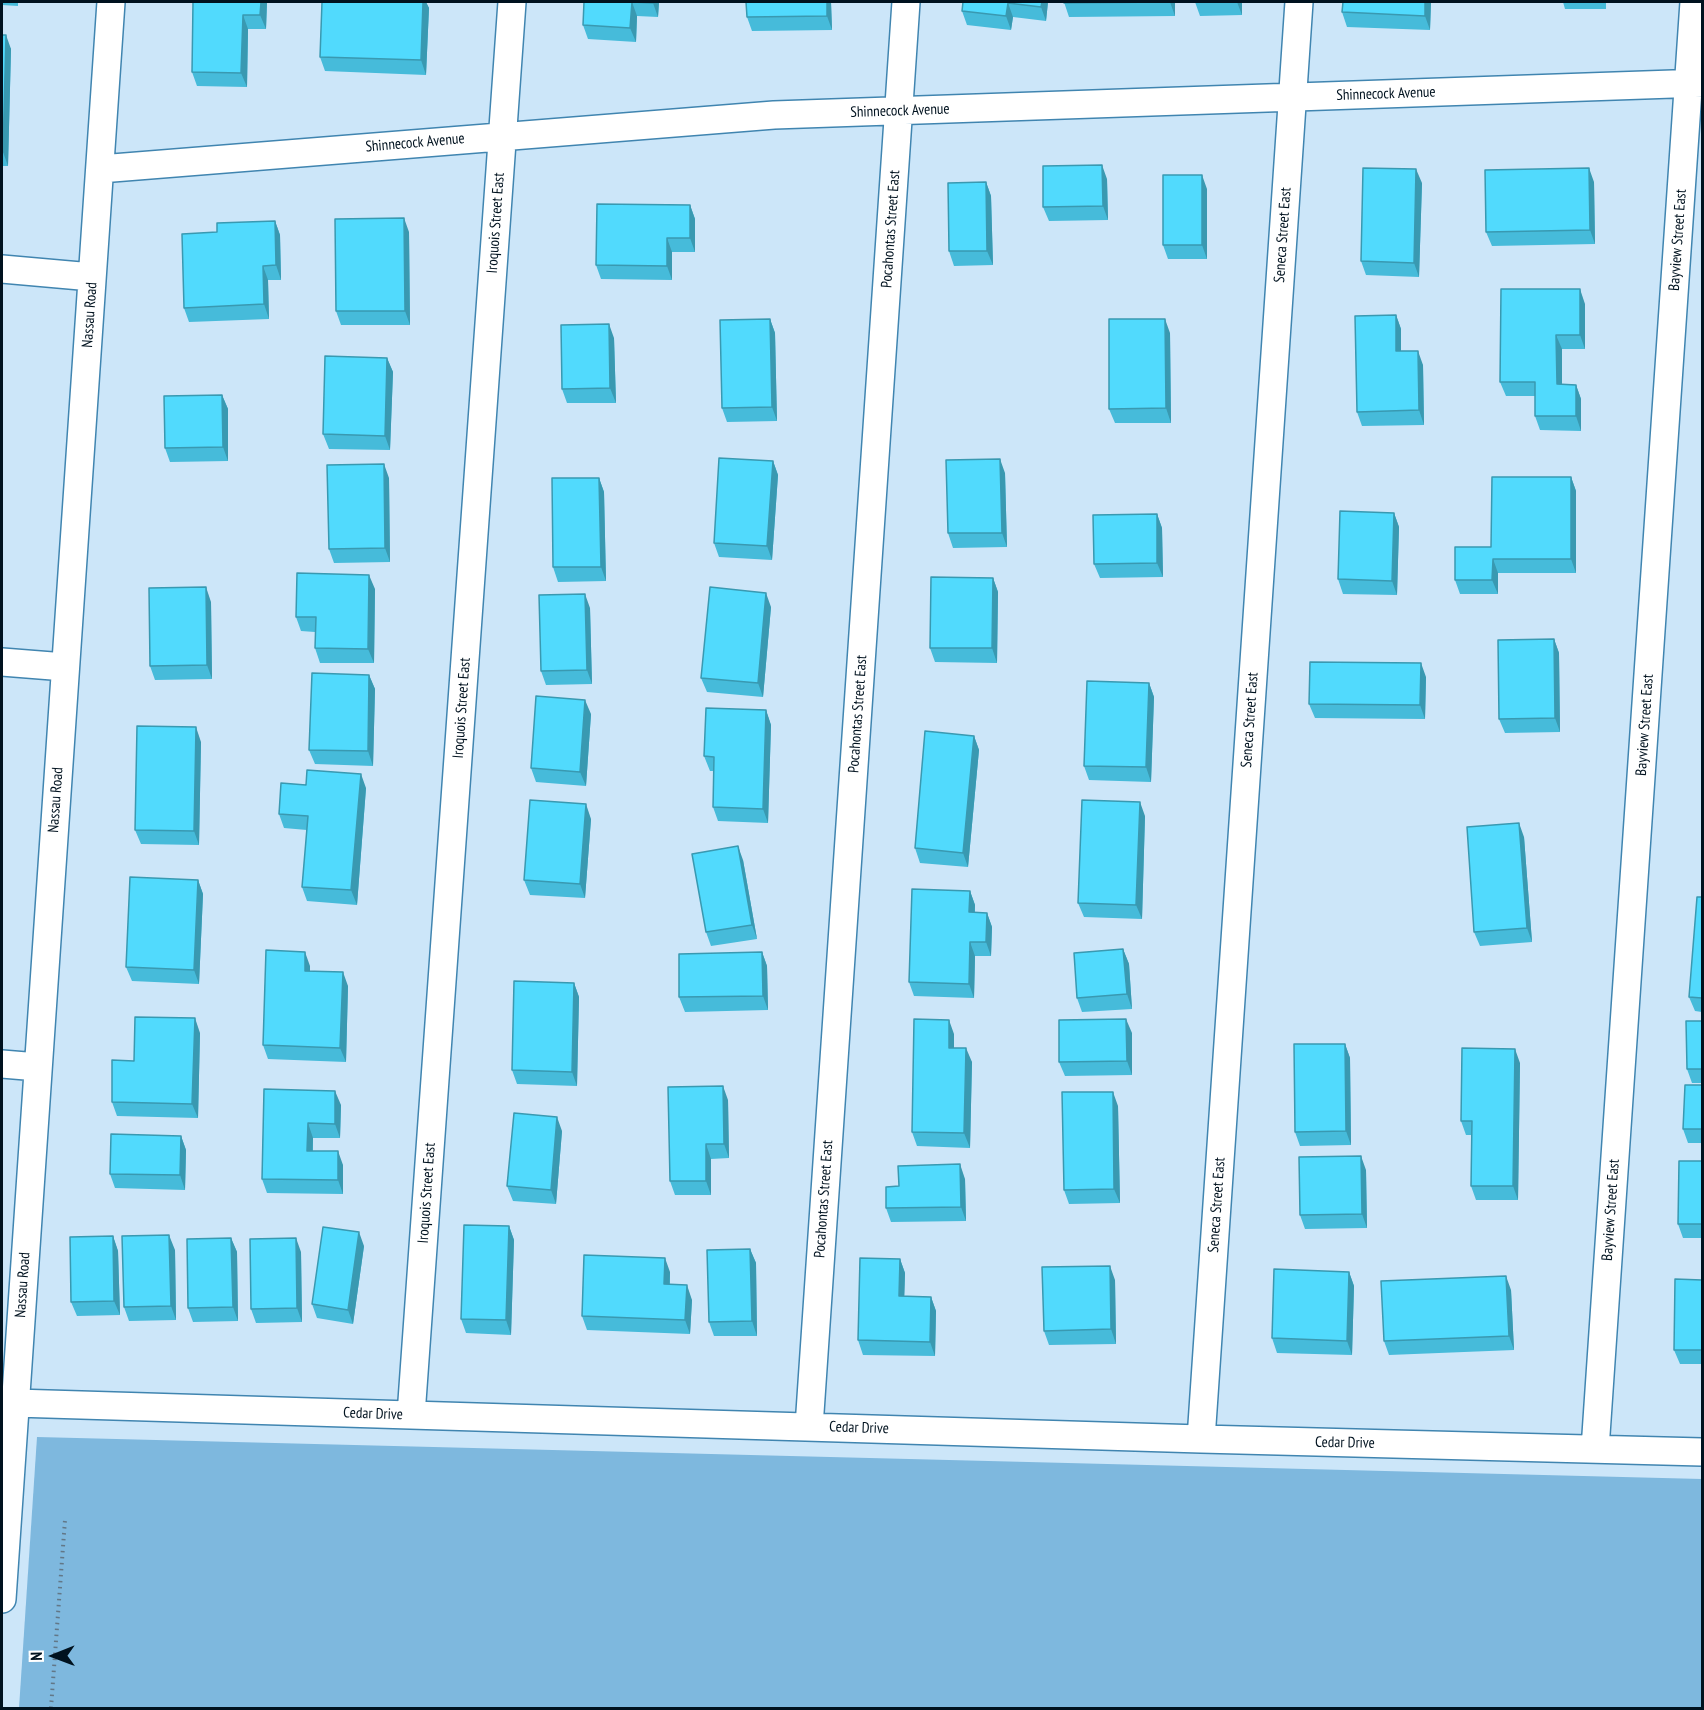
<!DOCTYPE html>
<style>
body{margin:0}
#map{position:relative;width:1704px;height:1710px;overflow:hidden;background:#cce6f9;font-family:"PT Sans Narrow",sans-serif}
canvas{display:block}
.frame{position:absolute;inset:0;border:3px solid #00121f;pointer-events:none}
.north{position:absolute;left:24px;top:1626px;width:60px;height:60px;-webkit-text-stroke:4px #fff;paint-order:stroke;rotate:269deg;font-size:16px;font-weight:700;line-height:24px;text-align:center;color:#00121f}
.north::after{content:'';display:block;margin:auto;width:21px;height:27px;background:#00121f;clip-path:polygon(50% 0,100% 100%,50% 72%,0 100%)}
</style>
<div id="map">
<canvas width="1704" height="1710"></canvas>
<div class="frame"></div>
<div class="north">N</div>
</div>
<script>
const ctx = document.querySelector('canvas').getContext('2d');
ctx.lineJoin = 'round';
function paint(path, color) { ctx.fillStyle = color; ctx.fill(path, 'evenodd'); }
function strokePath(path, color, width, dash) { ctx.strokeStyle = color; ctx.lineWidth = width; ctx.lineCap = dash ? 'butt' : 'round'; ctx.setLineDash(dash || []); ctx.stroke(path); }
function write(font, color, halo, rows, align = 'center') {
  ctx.font = font + ' "PT Sans Narrow",sans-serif'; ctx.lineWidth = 4.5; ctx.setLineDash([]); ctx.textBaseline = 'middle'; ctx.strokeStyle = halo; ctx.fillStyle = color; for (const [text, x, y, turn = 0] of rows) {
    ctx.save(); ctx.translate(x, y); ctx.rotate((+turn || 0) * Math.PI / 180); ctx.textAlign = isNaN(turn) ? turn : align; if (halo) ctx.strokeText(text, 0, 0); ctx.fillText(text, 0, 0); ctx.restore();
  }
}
const green = new Path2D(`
 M37,1437L1702,1479V1708H19Z`);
const path = new Path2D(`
 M51,1708L65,1520`);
const street = new Path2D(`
 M100,169L774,115L1702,83
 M2,269L92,277
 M2,662L65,667
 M2,1064L38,1067
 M15,1403L1201,1439L1702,1452
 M411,1415L512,2
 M809,1427L906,2
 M1201,1439L1299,2
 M1595,1449L1694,2
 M2,1599L111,2`);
const wall = new Path2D(`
 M2,2H18V6L2,5Z
 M193,2H267L266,29H248L247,87L197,86L192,72Z
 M322,2H426L429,8L426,75L325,71L320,57Z
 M584,2H659L658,17L637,16L636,42L588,39L583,25Z
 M746,2H831L832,30L752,31L747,17Z
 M963,2H1048L1046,21L1013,17L1011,30L967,25L962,11Z
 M1064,2H1175V16L1069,17Z
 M1195,2H1242V15L1200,16Z
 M1343,2H1431L1430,30L1347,27L1342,12Z
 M1563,2H1606V9H1565Z
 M2,35L11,49L8,166H2Z
 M1107,179L1108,220L1049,221L1043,207Z
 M986,182L991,196L993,265L954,266L949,251Z
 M1594,182L1595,244L1492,246L1486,232Z
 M1422,183L1419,277L1366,275L1361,261Z
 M1207,189V259H1168L1163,245Z
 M690,205L695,219V252H672V280L601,279L596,265Z
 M275,221L280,235L281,280H268L269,319L189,322L184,308L217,232Z
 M409,232L410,325H341L336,311Z
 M1585,304V349H1562V384L1576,385L1581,399V431L1540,430L1535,416V396H1506L1500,382Z
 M1396,315L1401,329V351L1423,365L1424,425L1362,426L1357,412Z
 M770,319L775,333L777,421L727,422L722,408Z
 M1170,333L1171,423H1115L1109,409Z
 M614,338L616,403H567L562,389Z
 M387,358L393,372L390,450L329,449L323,434Z
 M222,395L228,409V461L170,462L165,448Z
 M773,461L778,475L772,560L719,557L714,543Z
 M1005,473L1007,547L953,548L948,533Z
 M1571,477L1576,491V573H1498V594H1460L1455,580Z
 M389,478L390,562L334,563L329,549Z
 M599,478L604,492L606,581L558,582L553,567Z
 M1394,513L1399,527L1397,595L1343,594L1338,579Z
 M1157,514L1162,528L1163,577L1100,578L1094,564Z
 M993,578L998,592L997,663L935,662L930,648Z
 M375,589L374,663H320L315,648V632L301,631L296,617Z
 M211,602L212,679L155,680L150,666Z
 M771,607L763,697L707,692L701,678Z
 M590,608L592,684L546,685L541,671Z
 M1554,639L1559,653L1560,732L1505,733L1499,719Z
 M369,675L375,689L373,766L315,764L309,750Z
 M1426,677L1425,719L1315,718L1309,704Z
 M1149,683L1154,697L1151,782L1089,780L1084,766Z
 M766,710L771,725L768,823L718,821L713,807L714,771H710L704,756Z
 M591,714L586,786L536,782L531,768Z
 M974,736L979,750L968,867L920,863L915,848Z
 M201,742L199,845L141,844L135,830Z
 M306,785L366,788L357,905L307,901L302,887L307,830L284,828L279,814Z
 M1145,816L1142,919L1084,917L1078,903Z
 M591,819L585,898L530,895L524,880Z
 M1524,837L1532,942L1480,946L1474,932Z
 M743,860L757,939L711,946L706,932Z
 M198,880L203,894L199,984L132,981L126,967Z
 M970,891L975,905V913H987L992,927L991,956H975L974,998L914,996L909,982Z
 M1702,897V1012L1695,1011L1689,997Z
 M1123,949L1129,964L1132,1009L1082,1012L1077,998Z
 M762,952L767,966L768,1010L685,1012L679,997Z
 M310,966V971L348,986L346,1062L268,1059L263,1045Z
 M574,983L579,997L577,1086L517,1084L512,1070Z
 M1702,1021V1083H1692L1687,1069Z
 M200,1033L198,1118L117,1116L112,1102L134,1061Z
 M1132,1033V1075L1065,1076L1059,1062Z
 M954,1034V1048L972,1062L970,1148L917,1146L912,1132Z
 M1345,1044L1350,1058L1351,1145L1300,1146L1295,1132Z
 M1520,1063L1518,1200H1476L1471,1186L1472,1135H1466L1461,1121Z
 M1702,1085V1143H1688L1683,1129Z
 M264,1089L341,1105L340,1138H313V1151L343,1165V1194L267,1193L262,1179Z
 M728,1100L729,1158L711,1159V1195H675L670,1181Z
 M1118,1106L1120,1203L1069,1204L1064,1190Z
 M562,1131L556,1204L513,1201L507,1186Z
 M181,1136L186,1150L185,1190L115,1188L110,1174Z
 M1702,1161V1238H1683L1678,1224Z
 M1366,1170L1367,1228L1305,1229L1300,1215Z
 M965,1179L966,1221L891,1222L886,1208L899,1186Z
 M509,1226L514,1240L511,1335L466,1333L461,1319Z
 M113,1236L118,1251L120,1315L77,1316L71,1302Z
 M231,1238L237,1252L238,1321L193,1322L188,1308Z
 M364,1246L353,1324L317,1318L312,1304Z
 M750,1249L756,1263L757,1336H714L709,1322Z
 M175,1250L176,1320L129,1321L124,1307Z
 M301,1252L302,1322L256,1323L251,1309Z
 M900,1259L905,1273L904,1296L931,1297L936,1311L935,1356L863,1355L858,1340Z
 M670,1272V1285L692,1300L690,1334L587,1330L582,1316Z
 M1349,1272L1354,1286L1352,1355L1277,1353L1272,1338Z
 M1115,1280L1116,1344L1049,1345L1044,1331Z
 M1702,1280V1364H1680L1674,1350Z
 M1511,1290L1514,1350L1389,1355L1384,1341Z`);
const shadedWall = new Path2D(`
 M261,2H267L266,29L260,15Z
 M423,2H426L429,8L426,75L421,60Z
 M632,2L637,16L636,42L630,28Z
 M653,2H659L658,17L653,3Z
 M827,2H831L832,30L827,16Z
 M1042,2H1048L1046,21L1041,7Z
 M1170,2H1175V16Z
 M1237,2H1242V15Z
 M1425,2H1431L1430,30L1425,16Z
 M1008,3L1013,17L1011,30L1006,16Z
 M243,15L248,29L247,87L241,73Z
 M6,35L11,49L8,166L3,152Z
 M1102,165L1107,179L1108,220L1103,206Z
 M1589,168L1594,182L1595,244L1590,230Z
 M1416,169L1422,183L1419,277L1414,263Z
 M1202,175L1207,189V259L1202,245Z
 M986,182L991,196L993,265L987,251Z
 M690,205L695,219V252L690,238Z
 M404,218L409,232L410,325L405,311Z
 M275,221L280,235L281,280L276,265Z
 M667,238L672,252V280L667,266Z
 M263,266L268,280L269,319L264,304Z
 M1580,289L1585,304V349L1580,335Z
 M1396,315L1401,329V366L1396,351Z
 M770,319L775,333L777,421L772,407Z
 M1165,319L1170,333L1171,423L1166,408Z
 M609,324L614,338L616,403L610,388Z
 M1556,335L1562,349V399L1557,384Z
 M1418,351L1423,365L1424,425L1419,410Z
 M387,358L393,372L390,450L385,436Z
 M1576,385L1581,399V431L1576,416Z
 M222,395L228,409V461L223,447Z
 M1000,459L1005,473L1007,547L1002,533Z
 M773,461L778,475L772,560L767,546Z
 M384,464L389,478L390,562L385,548Z
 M1571,477L1576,491V573L1571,559Z
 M599,478L604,492L606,581L601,567Z
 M1394,513L1399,527L1397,595L1392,581Z
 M1157,514L1162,528L1163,577L1157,563Z
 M1493,559L1498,573V594L1492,580Z
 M369,575L375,589L374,663L368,649Z
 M993,578L998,592L997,663L992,648Z
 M206,587L211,602L212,679L207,665Z
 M766,593L771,607L763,697L758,683Z
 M585,594L590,608L592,684L587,670Z
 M1554,639L1559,653L1560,732L1555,718Z
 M1421,663L1426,677L1425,719L1420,705Z
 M369,675L375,689L373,766L368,751Z
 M1149,683L1154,697L1151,782L1146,767Z
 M585,700L591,714L586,786L580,772Z
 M766,710L771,725L768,823L763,809Z
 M196,727L201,742L199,845L194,831Z
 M974,736L979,750L968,867L963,853Z
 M361,774L366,788L357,905L351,890Z
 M1140,802L1145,816L1142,919L1136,905Z
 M586,804L591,819L585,898L580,884Z
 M1519,823L1524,837L1532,942L1527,928Z
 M738,846L743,860L757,939L752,925Z
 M198,880L203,894L199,984L194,970Z
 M970,891L975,905L974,927L969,912Z
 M987,913L992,927L991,956L986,942Z
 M970,942L975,956L974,998L969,984Z
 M1123,949L1129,964L1132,1009L1127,994Z
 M305,952L310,966V985L305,971Z
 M762,952L767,966L768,1010L763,996Z
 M343,972L348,986L346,1062L340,1048Z
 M574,983L579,997L577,1086L572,1072Z
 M195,1018L200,1033L198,1118L192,1104Z
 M1126,1019L1132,1033V1075L1127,1061Z
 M949,1020L954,1034V1062L949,1048Z
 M1345,1044L1350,1058L1351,1145L1346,1131Z
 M966,1048L972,1062L970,1148L964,1133Z
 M1515,1049L1520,1063L1518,1200L1513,1186Z
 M723,1086L728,1100L729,1158L724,1144Z
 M335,1091L341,1105L340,1138L335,1124Z
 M1113,1092L1118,1106L1120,1203L1114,1189Z
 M557,1117L562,1131L556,1204L551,1190Z
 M308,1123L313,1138L312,1165L307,1151Z
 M181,1136L186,1150L185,1190L180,1175Z
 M706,1144L711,1159V1195L706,1181Z
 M338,1151L343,1165V1194L338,1180Z
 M1361,1156L1366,1170L1367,1228L1362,1214Z
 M960,1164L965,1179L966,1221L961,1207Z
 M509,1226L514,1240L511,1335L506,1320Z
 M359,1232L364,1246L353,1324L348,1310Z
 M169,1235L175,1250L176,1320L171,1306Z
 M113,1236L118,1251L120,1315L114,1301Z
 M231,1238L237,1252L238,1321L233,1307Z
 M296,1238L301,1252L302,1322L297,1308Z
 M750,1249L756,1263L757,1336L752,1321Z
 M665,1258L670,1272L669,1299L664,1284Z
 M900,1259L905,1273L904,1310L899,1296Z
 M1110,1266L1115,1280L1116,1344L1111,1329Z
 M1349,1272L1354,1286L1352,1355L1347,1341Z
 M1506,1276L1511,1290L1514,1350L1509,1336Z
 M687,1285L692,1300L690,1334L685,1320Z
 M931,1297L936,1311L935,1356L930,1342Z`);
const building = new Path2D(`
 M193,2H261L260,15H243L241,73L192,72Z
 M322,2H423L421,60L320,57Z
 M584,2H653V3L632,2L630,28L583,25Z
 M746,2H827V16L747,17Z
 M963,2H1042L1041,7L1008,3L1006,16L962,11Z
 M1064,2H1165L1064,3Z
 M1343,2H1425V16L1342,12Z
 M2,35H6L3,152H2Z
 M1102,165L1103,206L1043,207V166Z
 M1363,168L1416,169L1414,263L1361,261Z
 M1589,168L1590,230L1486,232L1485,170Z
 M1163,175H1202V245H1163Z
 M986,182L987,251H949L948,183Z
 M597,204L690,205V238H667V266L596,265Z
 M404,218L405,311H336L335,219Z
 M275,221L276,265L263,266L264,304L184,308L182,234L217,232V223Z
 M1501,289H1580V335H1556L1557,384L1576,385V416H1535V382H1500Z
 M1396,315V351H1418L1419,410L1357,412L1355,316Z
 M770,319L772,407L722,408L720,320Z
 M1109,319H1165L1166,408L1109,409Z
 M609,324L610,388L562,389L561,325Z
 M325,356L387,358L385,436L323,434Z
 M222,395L223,447L165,448L164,396Z
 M719,458L773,461L767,546L714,543Z
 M1000,459L1002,533H948L946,460Z
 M384,464L385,548L329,549L327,465Z
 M1492,477H1571V559H1493L1492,580H1455V547H1491Z
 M552,478H599L601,567H553Z
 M1340,511L1394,513L1392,581L1338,579Z
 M1157,514V563L1094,564L1093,515Z
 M297,573L369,575L368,649L315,648L316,617H296Z
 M931,577L993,578L992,648H930Z
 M206,587L207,665L150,666L149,588Z
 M710,587L766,593L758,683L701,678Z
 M585,594L587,670L541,671L539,595Z
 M1554,639L1555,718L1499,719L1498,640Z
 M1310,662L1421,663L1420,705L1309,704Z
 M312,673L369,675L368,751L309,750Z
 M1087,681L1149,683L1146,767L1084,766Z
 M536,696L585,700L580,772L531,768Z
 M706,708L766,710L763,809L713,807L714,757L704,756Z
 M137,726L196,727L194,831L135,830Z
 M925,731L974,736L963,853L915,848Z
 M307,770L361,774L351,890L302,887L308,816L279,814L281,783L306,785Z
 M530,800L586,804L580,884L524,880Z
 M1082,800L1140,802L1136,905L1078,903Z
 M1519,823L1527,928L1474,932L1467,827Z
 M738,846L752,925L706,932L692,854Z
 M130,877L198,880L194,970L126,967Z
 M912,889L970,891L969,912L987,913L986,942H970L969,984L909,982Z
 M1697,897H1702V998L1689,997Z
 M1123,949L1127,994L1077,998L1074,953Z
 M266,950L305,952V971L343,972L340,1048L263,1045Z
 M762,952L763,996L679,997V954Z
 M514,981L574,983L572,1072L512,1070Z
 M135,1017L195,1018L192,1104L112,1102V1060L134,1061Z
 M914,1019L949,1020V1048H966L964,1133L912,1132Z
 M1126,1019L1127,1061L1059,1062V1020Z
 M1686,1021H1702V1069H1687Z
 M1294,1044H1345L1346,1131L1295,1132Z
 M1462,1048L1515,1049L1513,1186H1471L1472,1121H1461Z
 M1685,1085H1702V1129H1683Z
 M723,1086L724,1144H706V1181H670L668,1087Z
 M264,1089L335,1091V1124L308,1123L307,1151H338V1180L262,1179Z
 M1062,1092H1113L1114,1189L1064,1190Z
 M514,1113L557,1117L551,1190L507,1186Z
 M111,1134L181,1136L180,1175L110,1174Z
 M1361,1156L1362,1214L1300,1215L1299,1157Z
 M1679,1161H1702V1224H1678Z
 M960,1164L961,1207L886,1208V1187L899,1186L898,1166Z
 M464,1225L509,1226L506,1320L461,1319Z
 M323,1227L359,1232L348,1310L312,1304Z
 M169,1235L171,1306L124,1307L122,1236Z
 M113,1236L114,1301L71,1302L70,1237Z
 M231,1238L233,1307L188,1308L187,1239Z
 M296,1238L297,1308L251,1309L250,1239Z
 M750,1249L752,1321L709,1322L707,1250Z
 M584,1255L665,1258L664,1284L687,1285L685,1320L582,1316Z
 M860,1258L900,1259L899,1296L931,1297L930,1342L858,1340Z
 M1110,1266L1111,1329L1044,1331L1042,1267Z
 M1274,1269L1349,1272L1347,1341L1272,1338Z
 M1506,1276L1509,1336L1384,1341L1381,1281Z
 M1675,1279L1702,1280V1350H1674Z`);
const streetNames = [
 ["Shinnecock Avenue",1386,94,-2],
 ["Shinnecock Avenue",900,111,-2],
 ["Shinnecock Avenue",415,143,-5],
 ["Iroquois Street East",496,223,-86],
 ["Pocahontas Street East",891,229,-86],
 ["Seneca Street East",1283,235,-86],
 ["Bayview Street East",1678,240,-86],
 ["Nassau Road",90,315,-86],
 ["Iroquois Street East",462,708,-86],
 ["Pocahontas Street East",858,714,-86],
 ["Seneca Street East",1250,720,-86],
 ["Bayview Street East",1645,725,-86],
 ["Nassau Road",56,800,-86],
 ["Iroquois Street East",427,1193,-86],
 ["Pocahontas Street East",824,1199,-86],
 ["Seneca Street East",1217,1205,-86],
 ["Bayview Street East",1611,1210,-86],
 ["Nassau Road",23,1285,-86],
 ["Cedar Drive",373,1414,2],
 ["Cedar Drive",859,1428,2],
 ["Cedar Drive",1345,1443,1]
];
paint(green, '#7eb8de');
strokePath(street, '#4085b0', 30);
strokePath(path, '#627787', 4, [1.5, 4.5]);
strokePath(street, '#fff', 27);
paint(wall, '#46bbda');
paint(shadedWall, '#3999b1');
paint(building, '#51dafd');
strokePath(building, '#3999b1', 1.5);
write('15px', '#00121f', '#fff', streetNames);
</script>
